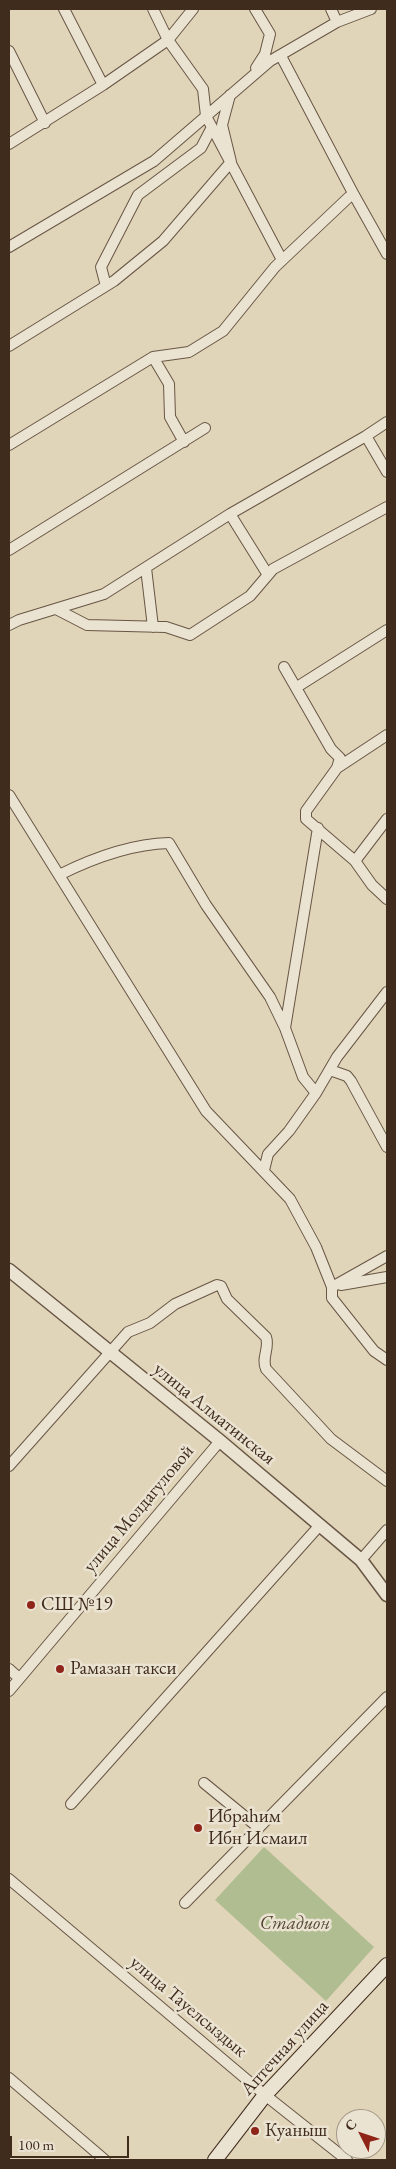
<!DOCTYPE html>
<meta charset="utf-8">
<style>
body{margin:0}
#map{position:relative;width:396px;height:2169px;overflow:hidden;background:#e0d4b9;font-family:"EB Garamond",serif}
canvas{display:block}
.frame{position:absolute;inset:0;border:10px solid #402c1d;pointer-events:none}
.north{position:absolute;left:336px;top:2109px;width:50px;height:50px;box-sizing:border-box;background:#ebe3d2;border:1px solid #a79a8a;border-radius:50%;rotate:311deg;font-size:14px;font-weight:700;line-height:20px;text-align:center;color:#402c1d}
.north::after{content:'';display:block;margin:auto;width:18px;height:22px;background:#8f2418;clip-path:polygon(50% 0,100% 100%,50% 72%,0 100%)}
.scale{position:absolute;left:10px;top:2136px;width:119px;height:22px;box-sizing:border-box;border:2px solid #402c1d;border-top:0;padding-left:6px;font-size:15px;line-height:18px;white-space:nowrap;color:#402c1d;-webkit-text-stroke:4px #ebe3d2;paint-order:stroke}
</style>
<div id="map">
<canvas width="396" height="2169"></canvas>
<div class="frame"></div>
<div class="north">С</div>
<div class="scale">100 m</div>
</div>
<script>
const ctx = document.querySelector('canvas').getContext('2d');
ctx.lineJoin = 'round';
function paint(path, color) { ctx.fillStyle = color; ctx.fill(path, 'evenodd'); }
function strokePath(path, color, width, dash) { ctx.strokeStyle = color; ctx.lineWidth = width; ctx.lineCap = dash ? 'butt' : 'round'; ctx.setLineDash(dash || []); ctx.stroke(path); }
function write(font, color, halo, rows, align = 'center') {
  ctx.font = font + ' "EB Garamond",serif'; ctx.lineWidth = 5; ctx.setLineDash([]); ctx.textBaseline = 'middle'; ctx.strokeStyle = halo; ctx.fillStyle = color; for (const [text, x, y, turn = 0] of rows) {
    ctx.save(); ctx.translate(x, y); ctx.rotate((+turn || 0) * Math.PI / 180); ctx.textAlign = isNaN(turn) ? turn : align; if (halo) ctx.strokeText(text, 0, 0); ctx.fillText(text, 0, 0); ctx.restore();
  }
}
const green = new Path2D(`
 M264,1847L374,1947L326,2001L215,1900Z`);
const minor = new Path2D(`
 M153,9L168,40L203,89L206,116L282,260
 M255,9L270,34L265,54L256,68
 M331,9L337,22
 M9,51L45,123
 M281,56L354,195L387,254
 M103,85L168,40L193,9
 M9,144L103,85L64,9
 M9,247L154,161L270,61L337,22L371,9
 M106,286L101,267L138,195L201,148L212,127
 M9,346L114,281L163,241L231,162L222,125L230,95
 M153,357L189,352L223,331L275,267L349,197L354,195
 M366,436L387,472
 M9,445L153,357L169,384L170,417L184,442
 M230,514L268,575
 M9,550L205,428
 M146,568L153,627
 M56,609L87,625L166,627L190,635L250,596L273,569L387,507
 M9,625L19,620L104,594L230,514L366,436L387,422
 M284,667L331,749L340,758L337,768L306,811V819L355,861L372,885L387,899
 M297,687L387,630
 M337,768L387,735
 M9,795L206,1111L290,1199L316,1247L332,1287V1298L374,1351L387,1360
 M355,861L387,819
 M59,875C93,858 130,844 169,843L206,905L270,997L285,1028L303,1077L316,1093L289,1131L268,1154L264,1170
 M285,1028L318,828
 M330,1070L347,1076L351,1081L387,1147
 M316,1093L337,1057L387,992
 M341,1285L387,1277
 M332,1287L387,1256
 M9,1466L128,1332L150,1323L175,1304L217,1285L221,1286L227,1299L266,1337C270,1348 261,1358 266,1369L331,1439L387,1481
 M361,1560L387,1530
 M9,1669L19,1678
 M9,1691L220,1441
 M204,1783L259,1828
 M71,1804L320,1525
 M9,1879L265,2095L347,2160
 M185,1903L387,1697
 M9,2078L105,2160`);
const tertiary = new Path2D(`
 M9,1270L220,1441L361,1560L387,1595`);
const secondary = new Path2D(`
 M215,2160L265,2095L387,1965`);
const markers = [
 [31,1605,5,"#8f2418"],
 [60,1669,5,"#8f2418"],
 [198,1828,5,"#8f2418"],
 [255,2131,5,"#8f2418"]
];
const streetNames = [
 ["улица Алматинская",214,1414,39],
 ["улица Молдагуловой",139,1509,-50],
 ["улица Тауелсыздык",188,2007,40],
 ["Аптечная улица",285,2048,-48]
];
const poiNames = [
 ["СШ №19",41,1605],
 ["Рамазан такси",70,1669],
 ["Ибраһим",208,1817],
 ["Ибн Исмаил",208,1839],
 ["Куаныш",265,2131]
];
const parkNames = [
 ["Стадион",295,1924]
];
paint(green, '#b0bd91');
strokePath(minor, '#685644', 12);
strokePath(tertiary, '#685644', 15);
strokePath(secondary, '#402c1d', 16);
strokePath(minor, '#ebe3d2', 10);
strokePath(tertiary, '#ebe3d2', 12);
strokePath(secondary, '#ebe3d2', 14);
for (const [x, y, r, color] of markers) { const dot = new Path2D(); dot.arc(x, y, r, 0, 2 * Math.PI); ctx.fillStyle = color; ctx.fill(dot); strokePath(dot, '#ebe3d2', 2); }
write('19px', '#402c1d', '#ebe3d2', streetNames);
write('19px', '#402c1d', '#ebe3d2', poiNames, 'left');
write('italic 19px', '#564934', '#ebe3d2', parkNames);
</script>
